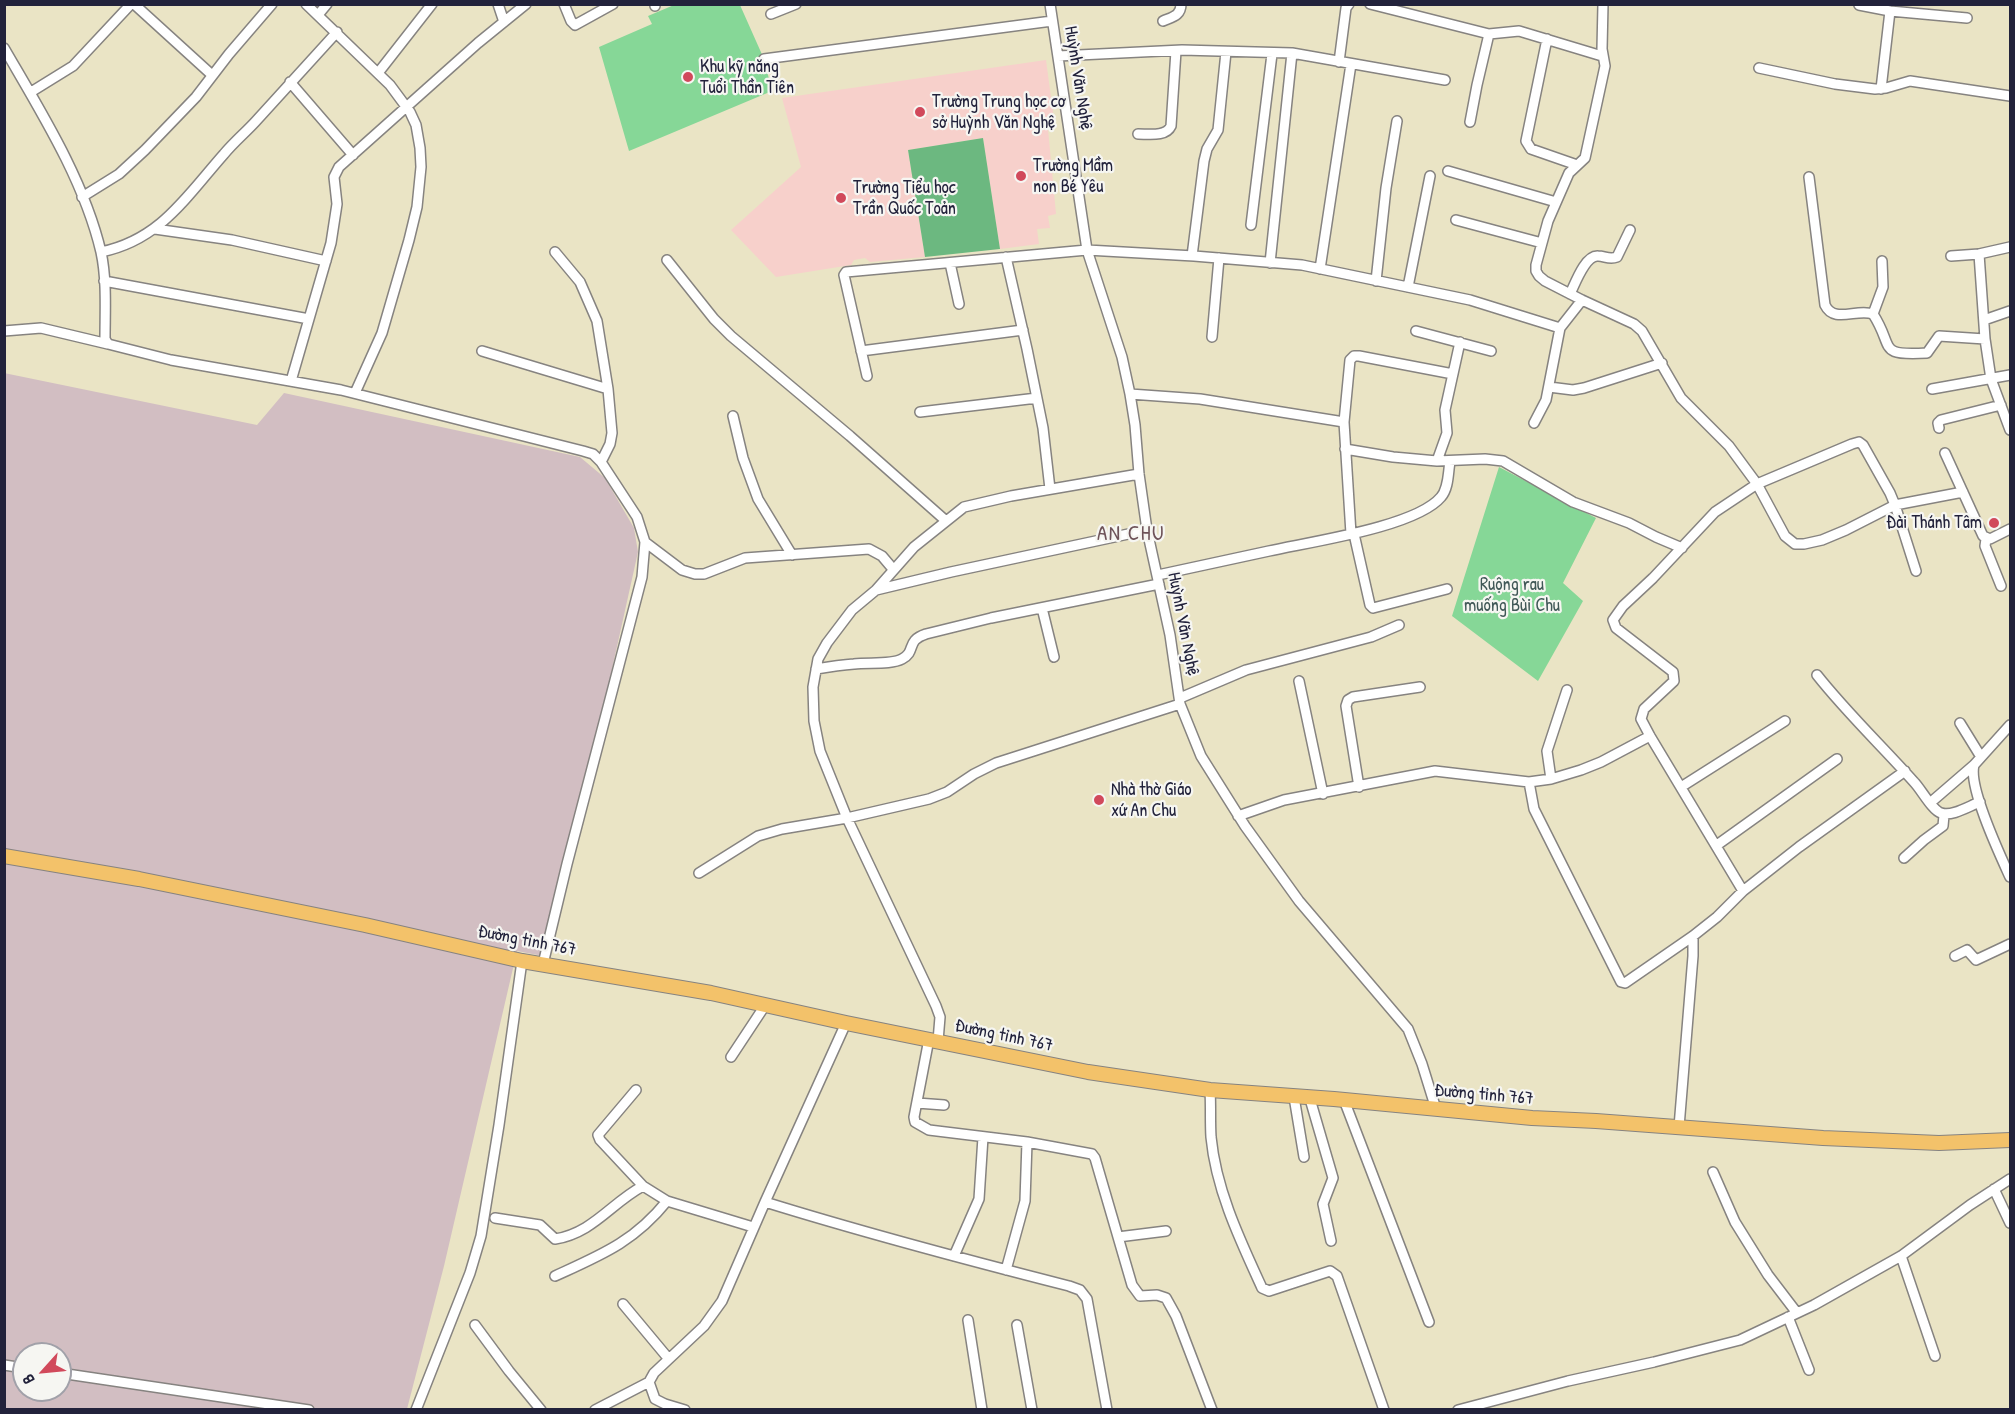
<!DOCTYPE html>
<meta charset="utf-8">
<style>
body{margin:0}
#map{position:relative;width:2015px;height:1414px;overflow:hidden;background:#eae4c5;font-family:"Patrick Hand",sans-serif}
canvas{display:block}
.frame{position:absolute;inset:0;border:6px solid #22223b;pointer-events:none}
.north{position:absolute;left:12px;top:1342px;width:60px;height:60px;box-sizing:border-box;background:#f6f6f2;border:2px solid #a1a1a9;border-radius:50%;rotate:243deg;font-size:16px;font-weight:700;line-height:24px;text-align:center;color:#22223b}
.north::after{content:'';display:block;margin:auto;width:21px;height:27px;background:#d1495b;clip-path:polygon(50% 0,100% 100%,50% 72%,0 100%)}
</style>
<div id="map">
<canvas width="2015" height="1414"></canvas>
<div class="frame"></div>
<div class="north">B</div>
</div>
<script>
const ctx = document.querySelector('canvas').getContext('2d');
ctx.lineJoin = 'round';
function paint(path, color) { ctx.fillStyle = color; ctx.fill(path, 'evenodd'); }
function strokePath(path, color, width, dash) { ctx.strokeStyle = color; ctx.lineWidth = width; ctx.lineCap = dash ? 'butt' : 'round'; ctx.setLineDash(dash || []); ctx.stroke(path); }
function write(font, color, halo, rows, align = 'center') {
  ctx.font = font + ' "Patrick Hand",sans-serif'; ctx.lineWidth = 4.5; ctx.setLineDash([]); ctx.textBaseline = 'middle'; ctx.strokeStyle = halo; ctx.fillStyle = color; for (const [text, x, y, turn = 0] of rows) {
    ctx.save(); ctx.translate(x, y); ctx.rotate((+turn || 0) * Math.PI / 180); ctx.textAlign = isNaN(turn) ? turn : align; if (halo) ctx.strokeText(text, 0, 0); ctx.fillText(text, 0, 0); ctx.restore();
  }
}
const built = new Path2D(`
 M1046,60L1055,127L1048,129L1056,214L1048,216L1050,228L1037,229L1039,244L1000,249L983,138L908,150L925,257L870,262L865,258L854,260L851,265L776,277L731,230L801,167L782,98Z`);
const industrial = new Path2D(`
 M4,373L257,425L284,393L580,457L605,478L634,528L638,552L548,957L517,951L444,1266L407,1409H5ZM24,1354H60V1390H24Z`);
const green = new Path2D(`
 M674,5H740L764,59L772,91L629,151L599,47L652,24L648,16Z
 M1499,467L1596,518L1563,583L1583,601L1538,681L1452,616Z`);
const forest = new Path2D(`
 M983,138L1000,249L925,257L908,150Z`);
const street = new Path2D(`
 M134,4L212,75
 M306,4L390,85L410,112L416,125L420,148L421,167L417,207L409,240L382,333L355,393
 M498,4L504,22
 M564,4L571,21L575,25L613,4
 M655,4V6
 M1050,4L1087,250L1122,357L1130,394L1135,425L1139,474L1147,530L1170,635L1180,704L1201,756L1245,826L1299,901L1408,1029L1422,1064L1436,1109
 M1370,4L1489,34L1519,31L1602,56
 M1603,4L1602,49L1605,66L1585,158L1569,173L1548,221L1536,265V271L1539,276L1545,281L1582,300L1634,324L1642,331L1681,398L1729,446L1757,484L1785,536L1795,544H1804L1822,540L1846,530L1895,505L1916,571
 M1859,5L1890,11L1881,89
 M1890,11L1967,18
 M771,14L796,4
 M318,15L327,4
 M1163,21C1172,17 1181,16 1181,4
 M1547,39L1526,141L1531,149L1577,165
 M4,48C41,112 84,180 101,252C107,280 105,311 105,339L108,344L171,360L341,390L583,451L593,454L601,462L637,517L645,542L642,577L567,864L543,964
 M1058,56L1182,50L1292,53L1445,80
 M764,59L1052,21
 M1339,62L1346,8L1349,4
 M1759,68L1835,84L1875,89L1886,88L1910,81L2010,96
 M378,73L432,4
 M290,82L353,155
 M31,92L73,66L131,4
 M1470,122L1477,85L1489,34
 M1138,134C1149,134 1166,137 1171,126L1176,51
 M1448,171L1556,202
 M1809,177L1825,305C1834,324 1857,308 1873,314C1895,348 1876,356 1927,353L1939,336L1985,339
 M82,197L119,174L145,150L196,97L229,54L272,4
 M1456,220L1542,243
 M1251,225L1272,54
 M155,229L232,240L326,261
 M101,252C160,240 186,197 224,154C234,142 246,132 256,121C283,91 310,62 337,32
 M555,252L580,282L597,321L608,389L612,433L610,444L601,462
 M1979,254L1985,339L1991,379L2010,430
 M1192,256L1204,161L1207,149L1218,130L1226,52
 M1951,256L1979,254L2010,247
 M1006,257L1027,349L1043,428L1050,489
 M667,260L714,319L731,336L850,436L945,520
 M950,263L959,304
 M1270,263L1292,53
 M1320,269L1351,64
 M104,281L309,319
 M1376,281L1386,188L1397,121
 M1408,287L1430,176
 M1570,294C1575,284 1585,255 1598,256C1605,256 1609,260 1617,257L1630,230
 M1873,314L1883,287L1882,261
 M1984,320L2010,311
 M4,331L41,328L108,344
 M1416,331L1491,351
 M1212,337L1219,258
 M482,351L608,389
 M861,351L1023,330
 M867,376L844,275L846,272L1087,250L1194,256L1302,265L1470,300L1560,328
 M291,381L331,243L337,204L334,177L339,167L478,43L526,4
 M1549,387L1573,390L1584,388L1662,363
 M1932,389L2010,375
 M1130,394L1200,399L1344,422
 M920,412L1037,398
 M733,416L743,458L758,499L792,555
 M1534,423L1546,400L1560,328L1582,300
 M1939,428L1938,423L1941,420L2001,405
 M1345,449L1393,457L1437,461L1485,459L1503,461L1573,502L1629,523L1656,537L1682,548
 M1945,453L1983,536L1990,539L2010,529
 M1437,461L1447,433L1445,410L1460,342
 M1351,534L1344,422L1350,360L1354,356H1359L1453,374
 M1354,534L1370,605L1373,608L1447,589
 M1986,539L1985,546L2001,586
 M645,542L682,570L695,574H704L745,558L869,549L882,556L893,569
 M1158,575C1195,567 1232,559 1269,551C1309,542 1416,527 1441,497C1449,488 1448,472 1450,462
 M876,590L951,572L1147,530
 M1042,608L1054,657
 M816,669C828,667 841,665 854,664C867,662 891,665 902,659C917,651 905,641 926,634L991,618L1159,584
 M1817,675C1847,713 1882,746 1914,782C1921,789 1932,810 1941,813C1952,817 1969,806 1980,802
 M1299,681L1323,794
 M1180,698L1246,670L1371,637L1399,625
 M1960,723L1981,757
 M1974,765C1968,787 2000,855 2010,877
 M1551,779L1547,751L1567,690
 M1529,782L1534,809L1621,982L1625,983L1693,936L1717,917L1743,891L1799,847L1905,771
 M1359,787L1346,706L1348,700L1353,697L1420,687
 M1681,787L1785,721
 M1930,803L1974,765L2010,725
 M1238,816L1284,800L1435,771L1529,782L1551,779L1581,770L1601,762L1650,736
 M1717,845L1837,759
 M1904,858L1924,840L1943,826L1944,815
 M699,873L758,836L782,829L847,818L929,799L947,792L974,774L996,763L1180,704
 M1743,891L1650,736L1641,719L1644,709L1674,681L1673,672L1616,628L1613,620L1623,606L1653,578L1715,512L1757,484L1852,444L1859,442L1863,445L1890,493L1895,505L1963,492
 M1955,956L1967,950L1976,960L2010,944
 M929,1039L914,1117L915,1122L929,1130L1027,1142L1092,1154L1095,1158L1132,1285L1140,1296L1157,1295L1166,1298L1176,1316L1212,1410
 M938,1041L940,1017L936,1006L847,818L820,751L814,721L813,687L818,659L827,643L852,610L876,590L914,547L964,507L1011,496L1139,474
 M731,1057L766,1004
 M636,1090L598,1135L600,1140L643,1186L667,1201L753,1227
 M1210,1090C1211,1106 1210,1121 1211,1137C1216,1190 1240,1240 1262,1288L1269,1291L1330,1271L1337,1276L1384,1410
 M1294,1097L1304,1157
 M1310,1099L1333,1178L1323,1204L1331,1241
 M1344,1100L1429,1322
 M917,1103L944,1105
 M1679,1127L1693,956V936
 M1713,1172L1735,1222L1768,1275L1797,1313
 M1994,1189L2010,1223
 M765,1202C865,1233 967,1260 1069,1286L1080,1290L1087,1299L1107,1410
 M495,1218L540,1225L555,1239C593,1233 611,1203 643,1186
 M1118,1237L1166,1231
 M954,1256L979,1199L983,1137
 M1901,1256L1935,1356
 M1006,1270L1025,1201L1027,1142
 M555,1276C601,1255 634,1242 667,1201
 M623,1304L668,1358
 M1788,1317L1809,1370
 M968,1320L982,1410
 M475,1325L509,1371L541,1410
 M1017,1325L1032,1410
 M4,1365L24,1368
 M60,1373L309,1410
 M416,1410L470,1273L481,1236L499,1125L522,961
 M595,1410L649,1382
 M685,1410L665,1404L655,1399L649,1382L654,1373L704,1326L722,1301L765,1202L846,1023
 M1458,1410L1568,1381L1654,1362L1740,1340L1814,1305L1901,1256L1970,1205L2010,1179`);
const primary = new Path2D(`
 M4,856L139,879L365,925L522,961L711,993L846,1023L1088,1072L1210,1090L1334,1099L1532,1118L1596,1121L1823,1138L1939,1143L2010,1140`);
const markers = [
 [688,77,6,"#d1495b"],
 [920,112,6,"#d1495b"],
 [1021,176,6,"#d1495b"],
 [841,198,6,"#d1495b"],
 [1994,523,6,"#d1495b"],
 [1099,800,6,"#d1495b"]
];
const poiNames = [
 ["Khu kỹ năng",700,67],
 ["Tuổi Thần Tiên",700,88],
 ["Trường Trung học cơ",932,102],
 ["sở Huỳnh Văn Nghệ",932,123],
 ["Trường Mầm",1033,166],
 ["non Bé Yêu",1033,187],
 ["Trường Tiểu học",853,188],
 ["Trần Quốc Toản",853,209],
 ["Đài Thánh Tâm",1982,523,"right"],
 ["Nhà thờ Giáo",1111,790],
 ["xứ An Chu",1111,811]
];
const streetNames = [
 ["Huỳnh Văn Nghệ",1078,78,81],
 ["Huỳnh Văn Nghệ",1183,624,79],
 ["Đường tỉnh 767",527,941,11],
 ["Đường tỉnh 767",1004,1036,12],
 ["Đường tỉnh 767",1484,1095,5]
];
const parkNames = [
 ["Ruộng rau",1512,585],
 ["muống Bùi Chu",1512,606]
];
const quarterNames = [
 ["AN CHU",1131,534]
];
paint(built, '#f7d0cb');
paint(industrial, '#d2bec2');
paint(green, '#86d797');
paint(forest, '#6cb880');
strokePath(street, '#868380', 12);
strokePath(primary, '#868380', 16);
strokePath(street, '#fff', 9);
strokePath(primary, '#f3c26a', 14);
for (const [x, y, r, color] of markers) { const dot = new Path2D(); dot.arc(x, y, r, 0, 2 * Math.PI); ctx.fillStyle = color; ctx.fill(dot); strokePath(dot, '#f6f6f2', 2); }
write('18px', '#22223b', '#f6f6f2', poiNames, 'left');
write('18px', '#22223b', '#f6f6f2', streetNames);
write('18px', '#405857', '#f6f6f2', parkNames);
ctx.letterSpacing = '1.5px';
write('21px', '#6e5359', '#f6f6f2', quarterNames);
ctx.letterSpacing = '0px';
</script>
